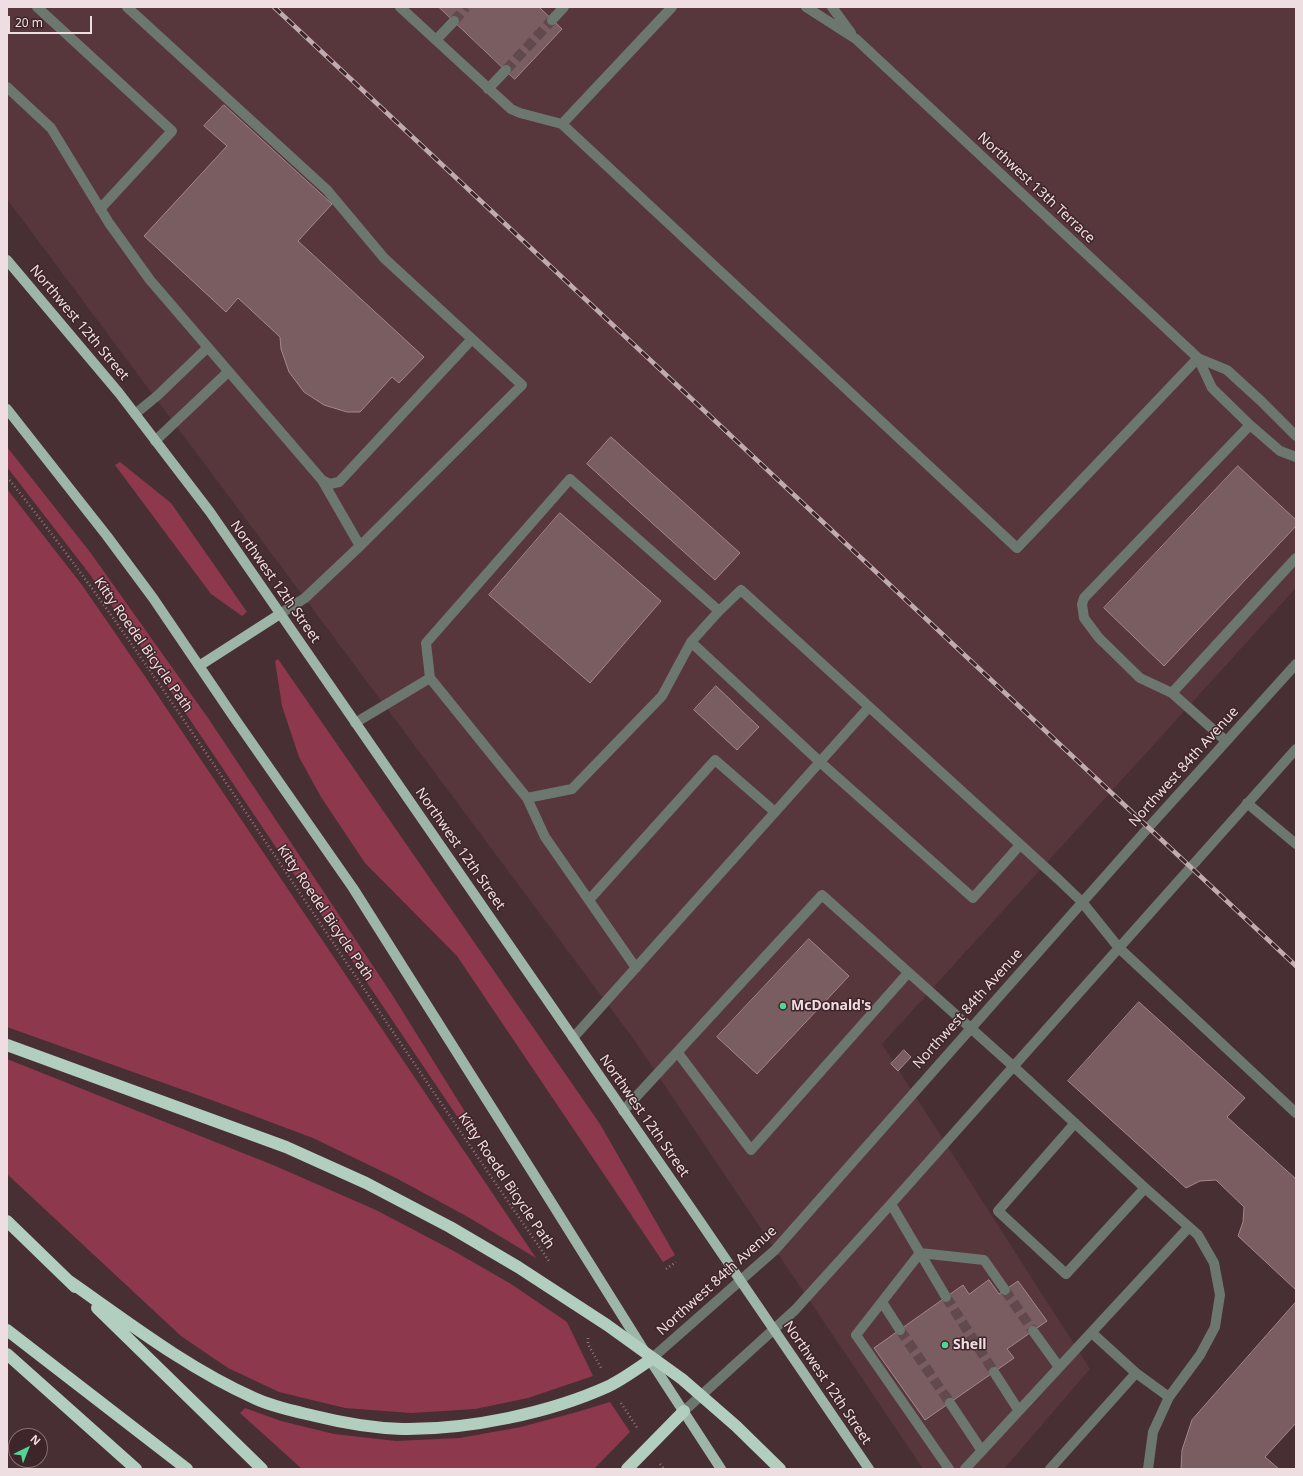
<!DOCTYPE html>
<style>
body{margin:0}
#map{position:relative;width:1303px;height:1476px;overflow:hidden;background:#482f33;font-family:"Noto Sans",sans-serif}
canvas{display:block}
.frame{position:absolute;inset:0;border:8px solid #efdee1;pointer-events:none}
.north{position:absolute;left:8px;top:1428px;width:40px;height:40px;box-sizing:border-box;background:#3e2529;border:1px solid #856f73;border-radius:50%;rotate:43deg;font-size:11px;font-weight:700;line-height:16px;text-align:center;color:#efdee1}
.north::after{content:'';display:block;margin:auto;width:14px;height:18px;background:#54d396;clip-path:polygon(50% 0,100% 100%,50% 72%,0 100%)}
.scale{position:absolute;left:8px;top:16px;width:84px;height:18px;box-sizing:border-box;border:2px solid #efdee1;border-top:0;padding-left:5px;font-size:12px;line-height:14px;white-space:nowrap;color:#efdee1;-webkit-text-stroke:3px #3e2529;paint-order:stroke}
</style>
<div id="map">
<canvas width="1303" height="1476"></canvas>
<div class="frame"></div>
<div class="north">N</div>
<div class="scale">20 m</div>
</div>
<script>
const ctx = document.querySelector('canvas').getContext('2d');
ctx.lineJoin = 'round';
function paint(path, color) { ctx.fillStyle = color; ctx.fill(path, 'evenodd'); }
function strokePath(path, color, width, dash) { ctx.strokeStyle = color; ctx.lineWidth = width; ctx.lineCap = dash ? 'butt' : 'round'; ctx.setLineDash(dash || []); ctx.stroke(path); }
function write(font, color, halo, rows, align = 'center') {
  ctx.font = font + ' "Noto Sans",sans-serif'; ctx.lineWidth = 3; ctx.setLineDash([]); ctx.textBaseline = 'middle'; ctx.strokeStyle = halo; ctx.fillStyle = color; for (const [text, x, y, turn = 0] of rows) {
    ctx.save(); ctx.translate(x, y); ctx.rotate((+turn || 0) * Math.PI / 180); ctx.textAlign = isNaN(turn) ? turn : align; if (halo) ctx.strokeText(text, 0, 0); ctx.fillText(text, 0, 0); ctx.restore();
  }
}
const built = new Path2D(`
 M7,7H1296V588L882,1044L1090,1369L1004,1469H923L632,1037L7,199Z`);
const green = new Path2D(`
 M7,447L90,552L208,718L393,996L480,1136L473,1140L135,638L88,572L7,467Z
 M120,462L171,503L247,612L242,616L211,594L115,465Z
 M7,489L82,585L144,675L536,1258L468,1217L396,1178L313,1138L217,1102L7,1027Z
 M278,659L600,1124L675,1255L663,1262L457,956L365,863L321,797L299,757L282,706L275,661Z
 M7,1059L273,1165L376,1210L452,1250L511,1284L567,1322L593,1376L528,1398L475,1409L411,1413L345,1408L279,1392L228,1368L181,1336L7,1174Z
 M610,1402L630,1432L594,1469H302L240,1413L245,1408L281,1421L334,1434L396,1441L460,1438L521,1427L577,1412Z`);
const building = new Path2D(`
 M439,7H539L562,29L515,79Z
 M224,105L332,204L298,241L424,357L399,383L392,377L360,412H347L324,405L304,392L289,372L281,349L280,337L238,298L226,312L144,236L227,146L204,126Z
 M611,437L740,553L715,580L587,464Z
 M1238,466L1296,520V526L1164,666L1104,608Z
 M560,513L661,601L590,683L489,595Z
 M716,686L759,727L737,750L694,710Z
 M809,939L849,976L757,1074L717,1037Z
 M1139,1002L1245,1098L1227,1117L1296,1179V1290L1238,1236L1243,1222L1244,1207L1216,1180L1200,1181L1186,1188L1068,1081Z
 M904,1050L911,1057L898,1071L891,1064Z
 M989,1280L999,1294L1018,1281L1047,1321L1007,1349L1014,1358L925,1420L874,1348L963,1285L969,1294Z
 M1296,1302V1423L1265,1457L1279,1469H1181L1182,1450L1192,1420Z`);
const minorTunnel = new Path2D(`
 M454,21L466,7
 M506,70L552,20
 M1005,1290L1033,1331
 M946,1297L994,1372
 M900,1330L950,1403`);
const path = new Path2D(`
 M7,477C95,586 173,704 251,820C350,968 448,1115 549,1261
 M666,1269L676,1262
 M588,1338V1344L601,1368
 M621,1403L638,1429
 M660,1464L664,1469`);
const minor = new Path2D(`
 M37,7L172,131L100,209
 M127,7L327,190L384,258L522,385L360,546L305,598L280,614
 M400,7L511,109L520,113L562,124
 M672,7L562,124L1017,548L1198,358
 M806,7L856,39L1198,358L1227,370L1261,401L1296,436
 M832,7L851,33
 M552,20L564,7
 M436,40L454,21
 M7,87L51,128L109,223L150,280L322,480L330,484L339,482L472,339
 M488,89L506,70
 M1198,358L1212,388L1250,425L1280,451L1296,457
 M135,414L157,396L207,348
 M155,441L228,372
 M322,480L360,546
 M719,611L741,590L1058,879L1082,902L1119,948L1296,1113
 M691,642L820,762L973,898L1020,845
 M430,678L527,798L545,837L636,968
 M1172,693L1296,558
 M355,723L430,678L426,643L570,479L719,611L691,642L662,696L572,789L527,798
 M1226,741L1172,693L1140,678L1099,638L1084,618L1082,604L1084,598L1250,425
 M1247,803L1296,844
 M589,900L715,760L775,812
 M573,1038L869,707
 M678,1053L751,1150L908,973
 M623,1111L822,895L1013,1066L1145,1188L1198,1235L1214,1263L1220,1295L1215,1327L1200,1355L1169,1397L1153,1432L1148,1469
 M1075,1123L998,1211L1066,1274L1145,1188
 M891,1204L946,1297
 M882,1302L900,1330
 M1033,1331L1059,1367
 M1092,1333L1136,1373
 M650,1360L775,1250L1148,828L1296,664
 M994,1372L1019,1411
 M950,1403L982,1451
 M684,1411L795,1310L891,1204L1296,749
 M949,1469L856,1335L920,1253L984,1260L1005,1290
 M965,1469L1189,1227
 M1050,1469L1136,1373L1169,1397`);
const major = new Path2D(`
 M7,260L119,393L210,512L697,1217L869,1469
 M7,409L107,536L153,598L233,716L353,888L538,1181L650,1360L721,1469
 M199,666L280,614`);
const highway = new Path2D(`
 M7,1045L286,1147L366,1183L450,1227L518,1267L607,1325L682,1379L736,1426L780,1469
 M7,1221L75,1287
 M69,1281C129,1323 187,1368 254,1398C273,1407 294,1411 315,1416C343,1423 373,1428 402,1429C468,1430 550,1413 609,1386C623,1379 637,1369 650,1360
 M97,1308L262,1469
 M7,1330L187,1469
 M7,1354L136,1469
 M627,1469L684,1411`);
const rail = new Path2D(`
 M274,7L1296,966`);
const markers = [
 [783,1006,4,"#54d396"],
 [945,1345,4,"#54d396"]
];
const streetNames = [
 ["Northwest 13th Terrace",1036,188,43],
 ["Northwest 12th Street",79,323,50],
 ["Northwest 12th Street",275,582,55],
 ["Kitty Roedel Bicycle Path",143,645,55],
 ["Northwest 84th Avenue",1184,767,-48],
 ["Northwest 12th Street",460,849,55],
 ["Kitty Roedel Bicycle Path",325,913,56],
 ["Northwest 84th Avenue",968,1009,-48],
 ["Northwest 12th Street",644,1116,55],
 ["Kitty Roedel Bicycle Path",506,1181,56],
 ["Northwest 84th Avenue",717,1281,-42],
 ["Northwest 12th Street",827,1383,56]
];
const poiNames = [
 ["McDonald's",791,1006],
 ["Shell",953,1345]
];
paint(built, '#57363c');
paint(green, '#8e384d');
paint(building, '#7a5d61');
strokePath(building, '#a5868b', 1);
strokePath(minorTunnel, '#61494d', 10, [10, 5]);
strokePath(path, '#8e787c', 2.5, [1, 3]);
strokePath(minor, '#6c7770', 10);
strokePath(major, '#9eb6a8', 10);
strokePath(highway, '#b2cebe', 12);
strokePath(rail, '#c0acb0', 4.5);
strokePath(rail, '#3e2529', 3, [9]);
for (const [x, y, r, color] of markers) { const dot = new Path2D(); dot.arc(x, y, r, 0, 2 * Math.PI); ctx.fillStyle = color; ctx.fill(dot); strokePath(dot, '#3e2529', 1.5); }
write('14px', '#efdee1', '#3e2529', streetNames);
write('bold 14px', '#efdee1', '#3e2529', poiNames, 'left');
</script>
